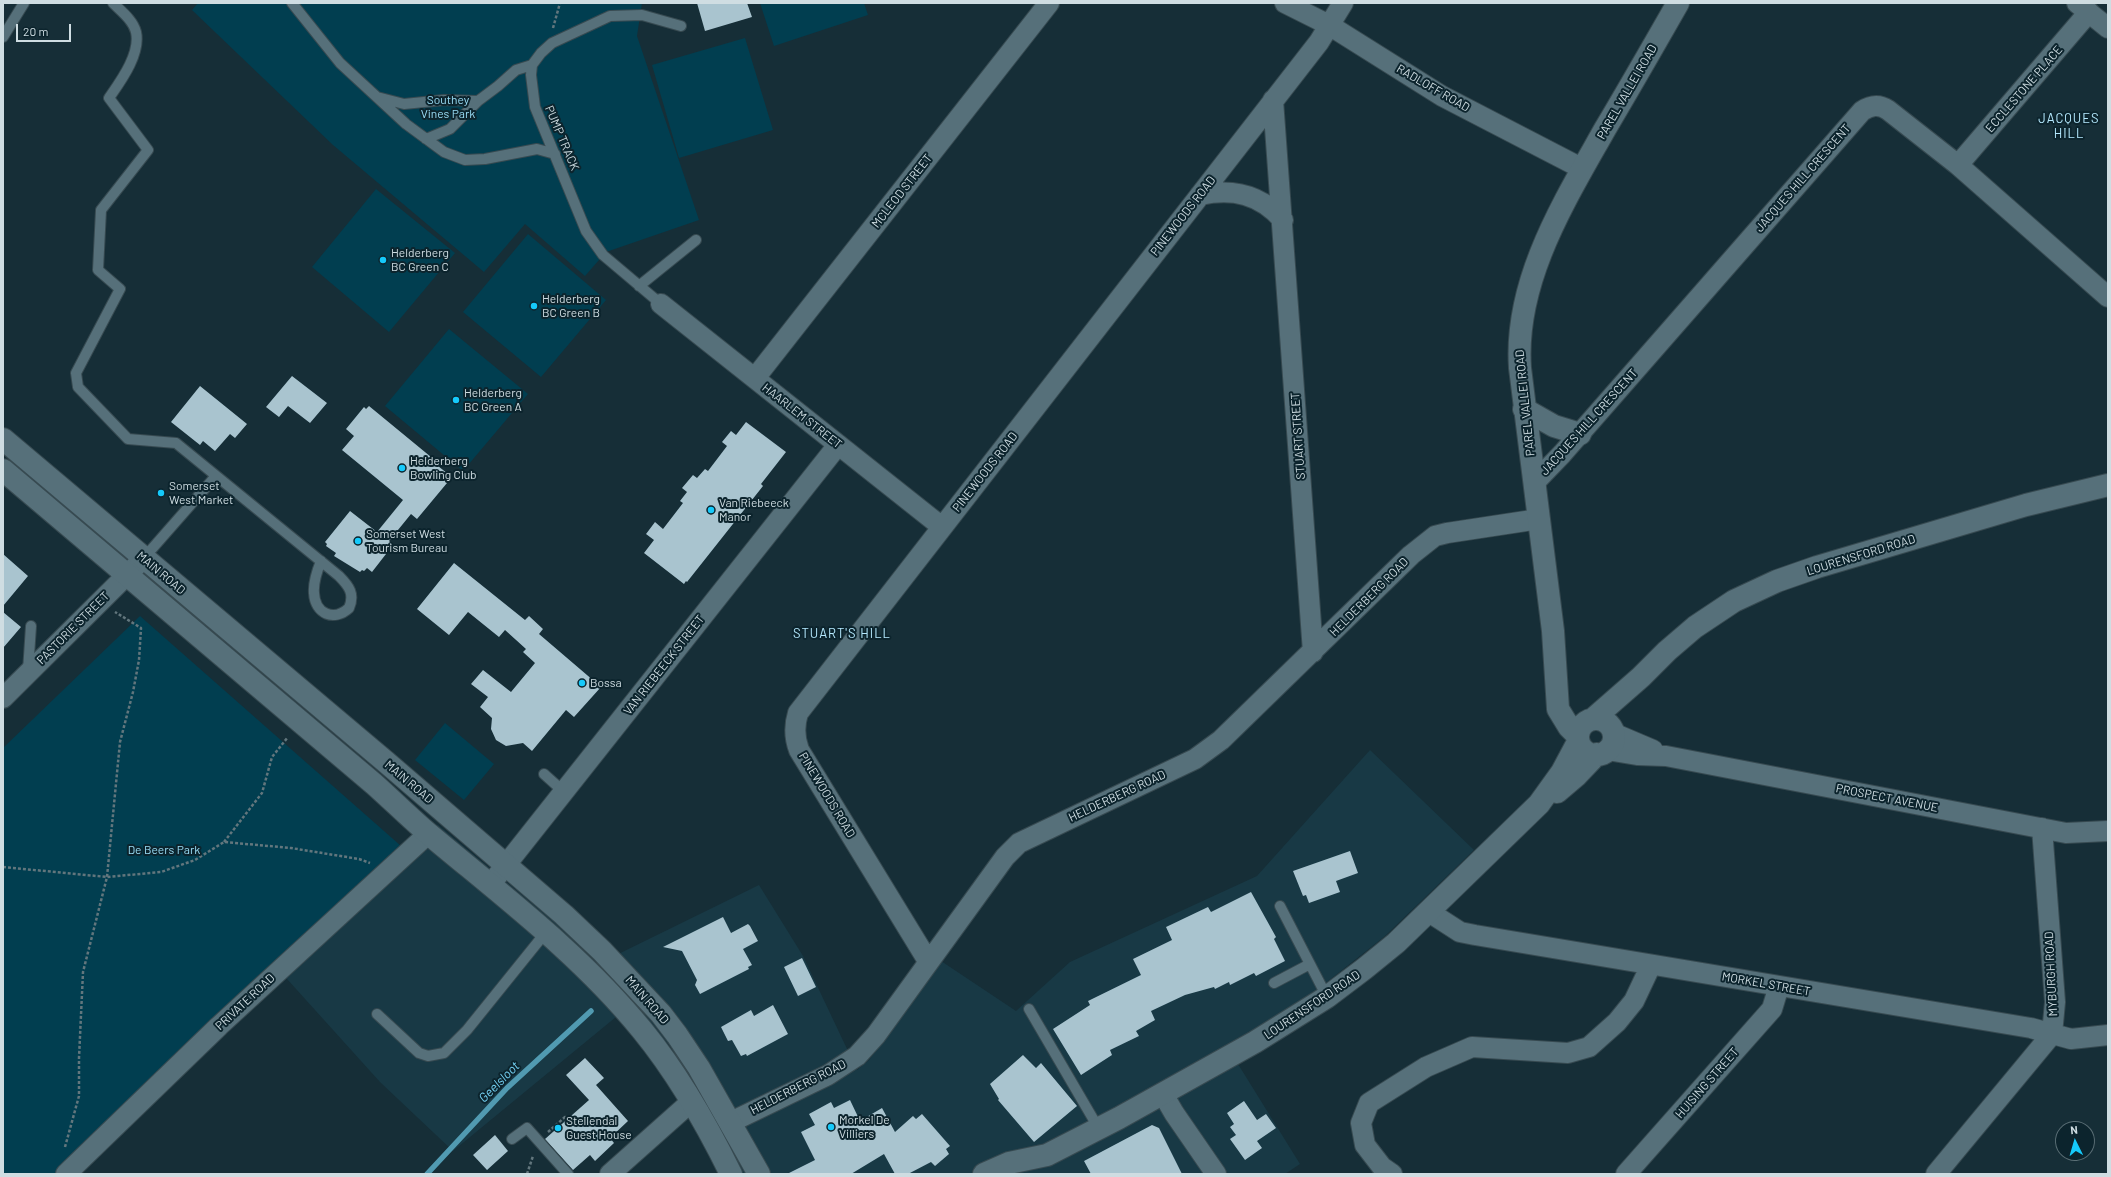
<!DOCTYPE html>
<style>
body{margin:0}
#map{position:relative;width:2111px;height:1177px;overflow:hidden;background:#162e37;font-family:Barlow,sans-serif}
canvas{display:block}
.frame{position:absolute;inset:0;border:4px solid #cfdde2;pointer-events:none}
.north{position:absolute;left:2055px;top:1121px;width:40px;height:40px;box-sizing:border-box;background:#0c242d;border:1px solid #5a6e75;border-radius:50%;rotate:355deg;font-size:11px;font-weight:700;line-height:16px;text-align:center;color:#cfdde2}
.north::after{content:'';display:block;margin:auto;width:14px;height:18px;background:#15cafb;clip-path:polygon(50% 0,100% 100%,50% 72%,0 100%)}
.scale{position:absolute;left:16px;top:24px;width:55px;height:18px;box-sizing:border-box;border:2px solid #cfdde2;border-top:0;padding-left:5px;font-size:12px;line-height:14px;white-space:nowrap;color:#cfdde2;-webkit-text-stroke:3px #0c242d;paint-order:stroke}
</style>
<div id="map">
<canvas width="2111" height="1177"></canvas>
<div class="frame"></div>
<div class="north">N</div>
<div class="scale">20 m</div>
</div>
<script>
const ctx = document.querySelector('canvas').getContext('2d');
ctx.lineJoin = 'round';
function paint(path, color) { ctx.fillStyle = color; ctx.fill(path, 'evenodd'); }
function strokePath(path, color, width, dash) { ctx.strokeStyle = color; ctx.lineWidth = width; ctx.lineCap = dash ? 'butt' : 'round'; ctx.setLineDash(dash || []); ctx.stroke(path); }
function write(font, color, halo, rows, align = 'center') {
  ctx.font = font + ' Barlow,sans-serif'; ctx.lineWidth = 4; ctx.setLineDash([]); ctx.textBaseline = 'middle'; ctx.strokeStyle = halo; ctx.fillStyle = color; for (const [text, x, y, turn = 0] of rows) {
    ctx.save(); ctx.translate(x, y); ctx.rotate((+turn || 0) * Math.PI / 180); ctx.textAlign = isNaN(turn) ? turn : align; if (halo) ctx.strokeText(text, 0, 0); ctx.fillText(text, 0, 0); ctx.restore();
  }
}
const built = new Path2D(`
 M1370,750L1474,850L1384,937L1233,1056L1300,1164L1285,1174H743L688,1073L674,1051L633,1003L453,1151L380,1082L278,969L438,825L557,924L598,964L759,885L803,956L857,1070L869,1060L941,961L1016,1011L1070,962L1257,876Z`);
const green = new Path2D(`
 M198,3H642L637,36L699,220L606,252L585,276L525,224L484,272L333,145L192,10Z
 M760,3H864L868,15L774,46Z
 M745,38L773,130L679,158L652,65Z
 M376,189L455,253L389,332L312,267Z
 M528,234L606,300L541,377L463,312Z
 M449,329L528,394L463,471L385,406Z
 M140,616L401,846L58,1174H3V748Z
 M445,723L494,764L464,800L415,760Z`);
const stream = new Path2D(`
 M427,1174L507,1088L591,1011`);
const building = new Path2D(`
 M697,3H747L752,17L705,31Z
 M292,376L327,403L310,423L288,406L279,417L266,407Z
 M200,386L247,424L235,438L230,434L215,451L203,441L200,445L171,422Z
 M369,406L431,457L429,459L452,477L417,519L411,514L389,541L393,545L372,572L367,568L364,571L362,570L360,572L334,556L336,553L326,546L327,544L325,542L350,511L377,532L403,500L342,450L354,436L346,429L364,407L366,409Z
 M746,422L786,452L761,484L763,486L687,582L686,581L684,584L644,553L654,540L646,534L655,522L663,529L683,503L680,501L687,492L682,488L693,475L697,478L705,469L708,471L727,446L722,442L731,431L736,435Z
 M3,554L28,576L3,606Z
 M454,563L525,620L529,616L543,629L539,634L601,687L574,717L566,710L532,751L523,743L506,746L496,740L491,729L492,718L480,707L488,697L471,684L483,670L511,692L535,663L523,652L526,649L505,630L499,637L468,612L449,635L417,609Z
 M3,612L21,627L3,648Z
 M1350,851L1358,873L1336,881L1340,892L1309,903L1306,895L1303,896L1293,871Z
 M1251,892L1276,937L1274,939L1285,961L1256,976L1254,973L1230,985L1229,982L1215,989L1214,987L1185,995L1151,1011L1155,1020L1136,1031L1139,1036L1110,1050L1112,1055L1081,1075L1053,1029L1090,1005L1088,1001L1141,975L1133,959L1172,940L1166,927L1208,907L1211,912Z
 M723,917L731,933L748,924L750,926L758,941L743,949L752,965L748,967L749,969L700,994L695,985L697,980L682,951L663,947Z
 M802,958L816,987L798,996L784,967Z
 M773,1005L788,1034L747,1056L746,1054L741,1056L732,1040L728,1041L721,1027L751,1010L754,1016Z
 M1023,1055L1036,1068L1041,1063L1077,1106L1034,1142L998,1100L999,1099L990,1084Z
 M585,1058L604,1078L596,1085L628,1121L610,1138L614,1143L595,1161L590,1155L573,1170L545,1139L589,1100L566,1075Z
 M850,1100L860,1121L882,1108L895,1132L913,1116L916,1119L922,1114L950,1146L946,1149L949,1154L935,1166L931,1162L908,1174H895L884,1154L851,1174H787L815,1160L801,1132L815,1125L809,1114L831,1102L834,1108Z
 M1244,1101L1257,1120L1266,1114L1276,1128L1257,1141L1262,1148L1245,1160L1230,1139L1236,1135L1230,1127L1234,1124L1227,1113Z
 M1152,1125L1159,1128L1182,1174H1091L1084,1161Z
 M495,1135L508,1151L487,1170L473,1155Z`);
const path = new Path2D(`
 M553,28L560,3
 M224,842L262,793L272,757L288,737
 M3,867L107,877L161,872L195,860L224,842L291,848L359,859L370,863
 M548,1132L565,1117L576,1121
 M65,1147L79,1096V1058L83,972L107,877L120,742L133,692L139,660L141,628L115,612
 M527,1174L533,1156`);
const lane = new Path2D(`
 M113,3C121,11 133,20 136,32C141,54 120,82 109,98L148,150L101,210L98,270L120,289L76,373L78,387L128,439L176,443L339,576C349,586 355,594 349,608C334,622 315,614 314,593C313,582 317,571 321,561
 M292,3L340,63L406,124L444,152L465,160L485,159L537,149L555,154
 M3,37L24,3
 M377,97L404,104L444,100L478,101L498,86L516,70L532,65
 M426,139L450,129L478,101
 M639,286L696,240
 M661,304L603,255L586,231L535,107L531,75L532,65L541,53L552,43L610,16L642,15L681,26
 M143,559L215,477
 M28,671L31,626
 M544,774L564,792
 M1280,906L1327,997
 M1274,983L1310,964
 M1029,1009L1099,1129
 M377,1014L419,1053L428,1056L444,1053L467,1030L546,932
 M512,1139L527,1128L568,1174`);
const street = new Path2D(`
 M1285,3L1329,25L1442,96L1583,169
 M2077,3L2108,28
 M1273,100L1313,652
 M1958,165L2089,12
 M1200,195C1233,188 1260,194 1283,220
 M661,304L942,527
 M755,378L1049,3
 M1534,483L1562,454L1862,111C1871,105 1879,104 1888,110L1958,165L2108,297
 M3,698L143,559
 M1613,733L1653,750
 M1607,750L1637,755L1666,756L2066,833L2108,831
 M490,885L838,445
 M1429,912L1460,932L1475,935L2031,1028L2071,1039L2108,1035
 M928,961L799,750C794,737 794,726 798,713L1319,42L1343,3
 M1163,1094L1174,1113L1216,1174
 M731,1122L828,1075L857,1056L876,1035L1005,857L1019,843L1195,759L1221,740L1411,555L1435,536L1447,533L1539,519
 M66,1174L219,1026L428,834
 M610,1174L692,1101
 M1392,1174L1382,1167L1365,1145L1361,1123L1369,1103L1426,1067L1472,1047L1568,1053L1589,1047L1617,1022L1634,1001L1651,965
 M1626,1174L1772,1009L1779,986
 M1936,1174L2052,1034L2055,1002L2042,828`);
const secondary = new Path2D(`
 M1524,409L1554,426L1580,434
 M3,439L386,762L564,915L602,951L661,1014L677,1035L699,1068L759,1174
 M3,470L374,784C393,801 411,819 430,835C504,897 581,955 642,1030C678,1074 706,1123 731,1174
 M1593,719L1641,677L1667,651L1695,627L1734,601L1777,581L1817,567L2026,505L2108,485
 M1578 737a18 18 0 1 1 36 0a18 18 0 1 1-36 0Z
 M1578,736L1569,727L1558,709L1553,631L1520,368C1514,281 1564,202 1605,129C1630,87 1654,45 1678,3
 M1557,792L1577,775L1597,754
 M984,1174L1009,1163L1047,1155L1119,1118L1255,1042L1327,997L1364,969L1396,943L1539,804L1562,772L1578,742`);
const markers = [
 [383,260,4,"#15cafb"],
 [534,306,4,"#15cafb"],
 [456,400,4,"#15cafb"],
 [402,468,4,"#15cafb"],
 [161,493,4,"#15cafb"],
 [711,510,4,"#15cafb"],
 [358,541,4,"#15cafb"],
 [582,683,4,"#15cafb"],
 [831,1127,4,"#15cafb"],
 [558,1128,4,"#15cafb"]
];
const streetNames = [
 ["RADLOFF ROAD",1433,88,30],
 ["ECCLESTONE PLACE",2024,89,-49],
 ["PAREL VALLEI ROAD",1627,92,-60],
 ["PUMP TRACK",562,138,67],
 ["JACQUES HILL CRESCENT",1803,178,-49],
 ["MCLEOD STREET",902,191,-52],
 ["PINEWOODS ROAD",1183,216,-52],
 ["PAREL VALLEI ROAD",1525,403,-96],
 ["HAARLEM STREET",802,416,38],
 ["JACQUES HILL CRESCENT",1589,422,-48],
 ["STUART STREET",1298,436,-94],
 ["PINEWOODS ROAD",985,472,-52],
 ["LOURENSFORD ROAD",1861,555,-17],
 ["MAIN ROAD",161,573,40],
 ["HELDERBERG ROAD",1369,597,-45],
 ["PASTORIE STREET",73,628,-45],
 ["VAN RIEBEECK STREET",664,665,-52],
 ["MAIN ROAD",409,782,40],
 ["PINEWOODS ROAD",827,795,59],
 ["HELDERBERG ROAD",1117,796,-25],
 ["PROSPECT AVENUE",1887,798,11],
 ["MYBURGH ROAD",2051,974,-93],
 ["MORKEL STREET",1766,984,10],
 ["MAIN ROAD",647,1000,49],
 ["PRIVATE ROAD",245,1002,-43],
 ["LOURENSFORD ROAD",1312,1005,-34],
 ["HUISING STREET",1707,1083,-49],
 ["HELDERBERG ROAD",798,1087,-27]
];
const parkNames = [
 ["Southey",448,100],
 ["Vines Park",448,114],
 ["De Beers Park",164,850]
];
const poiNames = [
 ["Helderberg",391,253],
 ["BC Green C",391,267],
 ["Helderberg",542,299],
 ["BC Green B",542,313],
 ["Helderberg",464,393],
 ["BC Green A",464,407],
 ["Helderberg",410,461],
 ["Bowling Club",410,475],
 ["Somerset",169,486],
 ["West Market",169,500],
 ["Van Riebeeck",719,503],
 ["Manor",719,517],
 ["Somerset West",366,534],
 ["Tourism Bureau",366,548],
 ["Bossa",590,683],
 ["Morkel De",839,1120],
 ["Villiers",839,1134],
 ["Stellendal",566,1121],
 ["Guest House",566,1135]
];
const neighbourhoodNames = [
 ["JACQUES",2069,119],
 ["HILL",2069,134],
 ["STUART'S HILL",842,634]
];
const waterNames = [
 ["Geelsloot",499,1082,-45]
];
paint(built, '#183945');
paint(green, '#013e50');
strokePath(stream, '#519ab1', 5.5);
paint(building, '#a9c4cf');
strokePath(lane, '#374a51', 12);
strokePath(street, '#374a51', 22);
strokePath(secondary, '#374a51', 24);
strokePath(path, '#62767d', 2.5, [3, 2]);
strokePath(lane, '#56707a', 10);
strokePath(street, '#56707a', 20);
strokePath(secondary, '#56707a', 22);
for (const [x, y, r, color] of markers) { const dot = new Path2D(); dot.arc(x, y, r, 0, 2 * Math.PI); ctx.fillStyle = color; ctx.fill(dot); strokePath(dot, '#0c242d', 1.5); }
write('12px', '#cfdde2', '#0c242d', streetNames);
write('12px', '#9addf6', '#0c242d', parkNames);
write('12px', '#cfdde2', '#0c242d', poiNames, 'left');
ctx.letterSpacing = '1px';
write('13px', '#b5e9fe', '#0c242d', neighbourhoodNames);
ctx.letterSpacing = '0px';
write('italic 13px', '#76d4f6', '#0c242d', waterNames);
</script>
